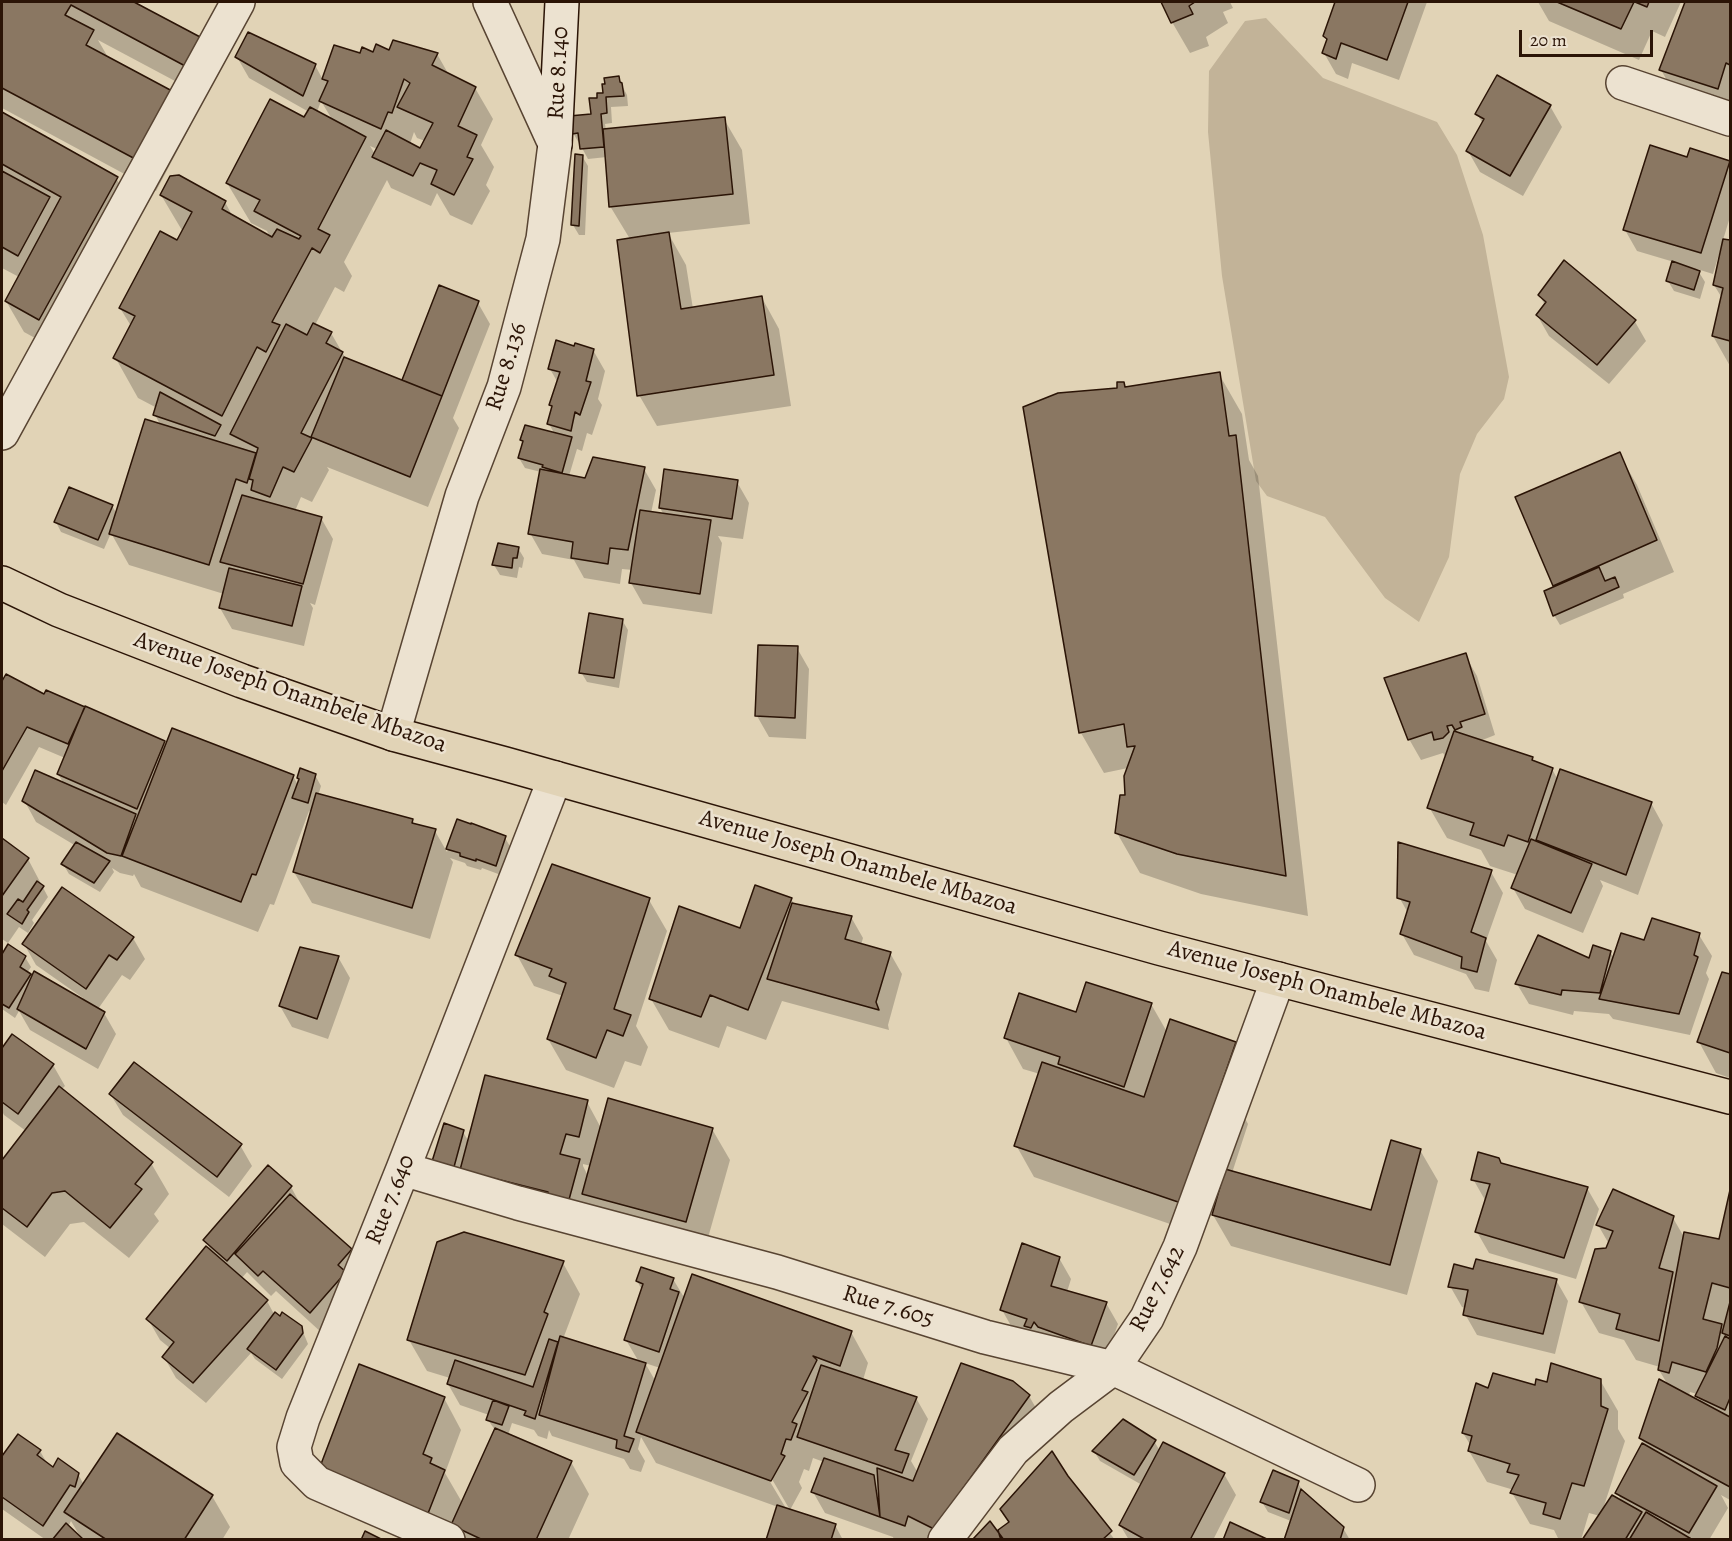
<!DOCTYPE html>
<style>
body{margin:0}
#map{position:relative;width:1732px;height:1541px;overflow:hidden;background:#e1d3b6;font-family:Alegreya,serif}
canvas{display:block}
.frame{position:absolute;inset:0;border:3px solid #2b1406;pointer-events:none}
.scale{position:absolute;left:1519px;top:30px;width:134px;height:27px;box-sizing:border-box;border:3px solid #2b1406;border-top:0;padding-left:8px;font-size:18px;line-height:21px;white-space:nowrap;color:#2b1406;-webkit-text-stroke:4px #ece2d0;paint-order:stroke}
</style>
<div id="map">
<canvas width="1732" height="1541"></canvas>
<div class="frame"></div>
<div class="scale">20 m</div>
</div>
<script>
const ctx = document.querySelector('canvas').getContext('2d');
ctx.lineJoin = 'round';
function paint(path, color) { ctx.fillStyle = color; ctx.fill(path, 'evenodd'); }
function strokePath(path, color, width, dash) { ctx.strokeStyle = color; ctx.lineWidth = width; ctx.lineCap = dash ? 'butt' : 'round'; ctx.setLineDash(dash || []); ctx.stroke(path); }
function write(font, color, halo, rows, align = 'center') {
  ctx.font = font + ' Alegreya,serif'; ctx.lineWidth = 5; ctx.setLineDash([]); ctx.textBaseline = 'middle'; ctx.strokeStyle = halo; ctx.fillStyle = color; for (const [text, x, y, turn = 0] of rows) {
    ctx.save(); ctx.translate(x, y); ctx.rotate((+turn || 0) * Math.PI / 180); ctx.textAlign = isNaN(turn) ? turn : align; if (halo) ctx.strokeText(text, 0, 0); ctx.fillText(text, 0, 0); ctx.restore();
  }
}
const green = new Path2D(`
 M1266,18L1323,78L1437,122L1457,155L1483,235L1509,377L1504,399L1477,434L1460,474L1449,557L1419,622L1385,598L1325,517L1267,496L1256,481L1222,276L1208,132L1209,71L1245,21Z`);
const shadow = new Path2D(`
 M2,2H131L201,39L219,70L205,97L98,40L109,59L173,94L191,125L156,191L2,108Z
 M1163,2H1230L1233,8L1223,12L1228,23L1206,37L1209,46L1190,53L1172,22Z
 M1337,2H1427L1399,80L1352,63L1348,79L1336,74L1324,53L1328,42L1324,36Z
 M1538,2H1681L1665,37L1652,31L1639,60L1549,21Z
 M1686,2H1730V117L1679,101L1661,70Z
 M335,47L361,55L390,52L437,54L449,75L475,88L493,119L481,145L494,167L486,185L490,191L472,225L450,215L437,193L431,206L391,188L387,180L344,262L352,276L344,292L335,287L315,325L331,333L346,359L405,383L404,380L478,303L490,324L453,418L459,428L428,507L327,467L329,470L312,502L301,497L295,511L321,518L333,539L315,605L310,603L313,608L304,646L232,629L220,608L224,594L129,565L111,533L104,549L61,532L56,522L112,506L117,514L161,426L155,415L157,408L138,398L115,357L131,326L120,308L178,242L183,232L161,195L225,202L233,217L270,237L267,231L251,223L227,183L305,119L309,112L249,78L237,57L315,65L323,80ZM321,101L333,121L317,112ZM414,132L417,138L425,141L421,150L410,144ZM370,146L377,149L375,154Z
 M618,78L627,95L628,106L611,107L612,123L605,124L606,130L724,119L742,150L750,224L668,233L686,265L693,309L762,298L779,329L791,406L657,426L639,395L630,239L610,206L607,157L588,159L582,148L581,143H579L573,133L593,116L599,99Z
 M1550,106L1562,127L1523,196L1480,172L1468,151L1483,124L1477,114Z
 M2,114L116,178L134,209L57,350L24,332L6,301L19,277L2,268Z
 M582,156L588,166L585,235H579L573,225Z
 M1688,159L1729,162L1730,165V217L1723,240L1730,242V366L1713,336L1722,298L1714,285L1722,251H1720L1713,274L1697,269L1705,282L1700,299L1674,291L1668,281L1674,262L1637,251L1625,230Z
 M1539,295L1634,320L1646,341L1609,384L1549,336L1537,315L1545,305Z
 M593,350L605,371L598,399L602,405L592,435L587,433L582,451L577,449L569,476L586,479L644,469L656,490L651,513L664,515L660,508L737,482L749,503L743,539L718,536L722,543L712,614L643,604L631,583L633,570L622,569L620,584L584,578L574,560L542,554L530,533L541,472L525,468L519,458L524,444L521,440L552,434L553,431L549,424L553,409L551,405L558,383L550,369Z
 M1219,374L1242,414L1249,460L1258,476L1308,916L1201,894L1140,873L1117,833L1127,797L1128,768L1104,773L1081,733L1024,408L1118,389L1123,383L1126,388Z
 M1619,454L1637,485L1674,572L1623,594L1624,598L1560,625L1554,615L1556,588L1555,585Z
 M518,548L524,558L522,568L519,567L517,578L500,575L494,565Z
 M622,620L628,630L619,688L587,682L581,672Z
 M760,646L797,648L809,669L806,739L769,737L757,716Z
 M1465,655L1477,676L1495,735L1480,741L1532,758L1534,762L1552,769L1558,780L1651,803L1663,825L1638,895L1600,880L1603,886L1583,933L1525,909L1513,888L1518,875L1490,866L1481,850L1447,838L1429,807L1446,758L1443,753L1421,760L1409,739Z
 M6,676L45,696L163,742L166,746L293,776L298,785L300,781L298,778L315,775L321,786L318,796L412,820L415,825L435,831L447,852L458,821L505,838L511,848L501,875L482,868L481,870L467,866L465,863L450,858L453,862L430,939L312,903L294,872L312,813L309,811L274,905L270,904L258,932L141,887L134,874L133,876L120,873L112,868L114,872L100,892L69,874L63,864L76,846L36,822L24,800L64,784L58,774L65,758L39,747L6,805L2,802V684Z
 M2,840L28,859L48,897L32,920L34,923L28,933L19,927L8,943L2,939Z
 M1491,872L1503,893L1486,941L1497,960L1489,992L1475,989L1466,974L1414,955L1402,934L1408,913L1399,897Z
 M756,887L791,899L795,905L851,917L863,938L861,945L890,953L902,974L888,1025L889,1030L782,1001L766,1040L727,1026L719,1048L669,1030L651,999L741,930Z
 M649,900L667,931L636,1026L648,1047L641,1066L625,1061L614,1088L566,1070L548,1039L563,996L534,986L517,955Z
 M1699,935L1712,956L1706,973L1709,979L1690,1035L1613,1019L1609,1014L1574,1011L1573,1015L1529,1004L1517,984L1610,952L1614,958L1645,942Z
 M133,938L145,959L130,980L122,975L98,1009L104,1013L116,1034L98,1069L30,1030L19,1011L15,1018L2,1009V957L8,946L25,957L31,967L27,973L32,979L82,1000L83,998L36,965L24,944Z
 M338,957L350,978L328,1039L292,1027L280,1006Z
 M1723,974L1730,976V1078L1716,1073L1699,1042Z
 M1151,1004L1167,1032L1235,1043L1253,1074L1241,1111L1248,1124L1232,1173L1372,1212L1420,1150L1438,1181L1407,1295L1231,1246L1213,1215L1214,1212L1207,1210L1199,1234L1034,1177L1016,1145L1040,1074L1023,1069L1006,1038L1077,1014Z
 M12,1036L53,1065L65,1086L62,1089L151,1163L169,1194L154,1214L159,1221L129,1258L84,1222L70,1224L45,1257L2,1224V1162L26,1131L4,1115L2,1111V1051Z
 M111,1095L240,1145L252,1166L229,1197L123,1115Z
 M587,1102L601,1128L712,1129L730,1160L704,1252L585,1238L566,1233L559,1220L437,1181L463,1132L469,1142ZM583,1164L591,1166L588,1176L583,1166Z
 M1501,1165L1587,1188L1599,1209L1576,1279L1489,1253L1477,1232L1485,1200L1473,1179Z
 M291,1187L302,1207L350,1250L362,1271L322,1333L276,1291L271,1296L247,1272L241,1279L267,1301L274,1314L301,1327L308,1344L282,1379L255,1359L251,1353L206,1403L176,1378L164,1357L171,1349L160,1340L148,1319L212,1253L205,1240Z
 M1730,1196V1500L1721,1495L1728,1508L1709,1540H1583L1600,1516L1589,1513L1581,1540H1559L1554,1530L1530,1524L1512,1493L1514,1490L1487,1482L1469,1451L1471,1446L1463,1433L1489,1390L1536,1387L1548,1384L1600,1380L1618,1411V1429L1625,1441L1603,1509L1623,1503L1617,1493L1646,1447L1640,1437L1668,1385L1659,1370L1660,1367L1636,1360L1624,1340L1599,1333L1581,1302L1609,1244L1598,1225L1673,1218L1684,1237L1720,1240ZM1690,1392L1697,1394L1701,1403L1689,1396Z
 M1059,1258L1071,1279L1067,1292L1106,1303L1118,1324L1103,1366L1014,1331L1002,1310Z
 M563,1263L580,1294L563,1339L639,1362L626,1340L642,1290L637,1281L673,1279L685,1299L851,1332L868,1363L863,1380L916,1398L928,1419L911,1461L918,1473L1029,1396L1047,1427L966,1540H894L893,1537L825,1513L813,1492L824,1462L813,1458L809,1471L804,1469L799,1482L802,1488L790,1510L769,1474L766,1475L787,1510L835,1525L843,1540H767L778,1507L656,1463L641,1437L638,1449L645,1461L641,1472L630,1469L624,1459L552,1436L549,1430L547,1439L538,1436L534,1430L512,1423L508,1435L571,1462L589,1494L568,1540H461L338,1503L444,1398L461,1430L445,1473L463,1504L495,1430L488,1420L489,1415L460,1405L448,1384L450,1378L427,1371L409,1340ZM645,1363L660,1368L656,1382Z
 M1474,1270L1556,1280L1568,1301L1555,1354L1477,1335L1465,1314L1466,1308L1462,1307L1450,1286Z
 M18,1436L40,1451L48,1465L53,1469L78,1474L84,1485L212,1496L230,1527L222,1540H46L2,1509V1458ZM71,1521L81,1538L68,1527Z
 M1154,1441L1160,1451L1224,1474L1236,1495L1213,1540H1129L1120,1525L1142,1485L1100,1461L1094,1451Z
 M1067,1476L1115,1540H974L998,1534L1009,1523L1001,1510Z
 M1298,1483L1304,1493L1343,1528L1350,1540H1285L1291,1521L1268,1512L1262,1502Z`);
const building = new Path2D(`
 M2,2H134L202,38L187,67L71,5L65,15L94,30L86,45L174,92L139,161L2,88Z
 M1161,2H1195L1189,6L1193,14L1171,23Z
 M1335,2H1408L1387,60L1341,43L1336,59L1322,53L1327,39L1323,36Z
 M1557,2H1634L1621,29Z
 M1635,2H1649L1647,7Z
 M1685,2H1730V65L1726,63L1718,89L1659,70Z
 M248,32L316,64L303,96L235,57Z
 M393,40L438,53L432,65L476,87L458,126L477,135L467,157L473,159L454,195L431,184L437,170L420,163L413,176L372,157L386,130L420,148L433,123L397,107L410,83L404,79L392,113L388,112L381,129L319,101L328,81L322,79L334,45L360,53L362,47L373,52L376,44L389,50Z
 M1497,75L1551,105L1510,176L1466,151L1484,119L1475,114Z
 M619,76L620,82L622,83L624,96L606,97L607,113L601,114L604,147L580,149L578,133L572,134L569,116L591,114L589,98H597V93H603L602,84H605L604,78Z
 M270,99L304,117L310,107L366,137L318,229L330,235L320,253L312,248L272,322L280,325L266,352L257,347L222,416L113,358L135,316L119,308L160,231L177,240L192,212L160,195L170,176L179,175L226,201L222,209L272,237L277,229L299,239L301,236L254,211L260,200L226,183Z
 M2,112L118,177L39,320L5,301L61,197L2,164Z
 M725,117L733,194L609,207L603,129Z
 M1650,145L1687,157L1690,148L1730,161L1701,253L1623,230Z
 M575,154L583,155L579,226L571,225Z
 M2,171L50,197L18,256L2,247Z
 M669,232L681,309L762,296L774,375L637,396L617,240Z
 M1723,239L1730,240V341L1712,336L1723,288L1713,285Z
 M1564,260L1636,320L1597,365L1536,315L1546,302L1538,295Z
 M1672,261L1700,271L1694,290L1666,281Z
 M439,285L479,301L442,396L402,380Z
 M313,323L332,332L326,343L343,352L301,433L312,438L310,442L294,472L283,467L270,497L251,490L253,480L249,479L258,448L230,434L286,324L307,335Z
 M556,340L574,346L575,343L594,349L586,381L591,382L580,415L575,412L571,431L547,424L552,406L549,405L560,372L548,369Z
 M344,357L442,396L410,477L311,437Z
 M1220,372L1229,436L1236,435L1286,876L1177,854L1115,833L1120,795H1125L1124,776L1135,746L1127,747L1124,724L1079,733L1023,407L1058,393L1117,388V382H1124L1125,387Z
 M160,392L221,425L215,436L153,415Z
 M145,419L256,453L247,483L236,479L209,565L109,534Z
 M525,425L572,437L562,473L542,467L543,465L518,458L523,441L520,440Z
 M1620,452L1657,540L1553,586L1515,497Z
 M593,457L645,467L628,550L610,548L608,564L571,558L573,542L528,534L540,469L585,478Z
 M664,469L738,480L732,519L659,508Z
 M69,487L113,505L98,540L54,522Z
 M242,495L322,517L303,584L220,562Z
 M640,510L711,520L700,594L629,583Z
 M498,543L519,547L517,558H513L512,568L492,565Z
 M1599,567L1605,581L1615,577L1619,587L1553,616L1544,591Z
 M229,568L302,586L292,626L219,608Z
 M589,613L623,619L614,678L579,673Z
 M758,645L798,646L795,718L755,716Z
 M1466,653L1485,714L1460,722L1462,727L1455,730L1452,725L1447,726L1449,732L1443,738L1434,740L1432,732L1408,740L1384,678Z
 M6,674L44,694L46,690L85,707L68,744L27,727L2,771V681Z
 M85,706L165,741L137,809L57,774Z
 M172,728L294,775L256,875L252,874L241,902L122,856Z
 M1454,731L1533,757L1532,760L1553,768L1528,842L1508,835L1504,846L1470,835L1474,823L1427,808Z
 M300,768L316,774L308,803L292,798L299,779L297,778Z
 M1560,769L1652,802L1626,875L1536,840Z
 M35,770L136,814L121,856L107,853L22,801Z
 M316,793L413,819L412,823L436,829L412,908L293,872Z
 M457,819L471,824V823L506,836L496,866L476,859V861L460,856V853L446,849Z
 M2,838L29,858L2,896Z
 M1531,839L1592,864L1571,913L1511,888Z
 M76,842L110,861L94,883L61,864Z
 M1398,842L1492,870L1471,932L1486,938L1477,972L1461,968L1462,957L1400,934L1410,902L1397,898Z
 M552,864L650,898L614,1009L631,1015L623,1036L607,1030L596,1058L547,1039L566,983L549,976L552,969L515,955Z
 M37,881L44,886L27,910L29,912L22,924L7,914L18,899L23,902Z
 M755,885L792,898L748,1010L710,995L701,1017L649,999L679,906L740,928Z
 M62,887L134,937L117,960L109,955L86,989L22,944Z
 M792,903L852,916L845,939L891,952L876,1002L879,1010L767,979Z
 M1652,918L1700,933L1694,955L1698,957L1679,1014L1599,999L1621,933L1644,940Z
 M1538,935L1589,958L1593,945L1611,951L1600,993L1562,990L1561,995L1515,984Z
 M8,944L26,956L20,967L31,974L9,1008L2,1004V954Z
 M300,947L339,956L317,1019L279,1006Z
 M34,971L105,1012L86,1049L17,1009Z
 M1722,972L1730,974V1053L1697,1042Z
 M1086,982L1152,1003L1124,1087L1058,1064L1060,1057L1004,1038L1019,993L1076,1012Z
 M1170,1019L1236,1042L1181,1203L1014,1146L1042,1062L1144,1097Z
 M12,1034L54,1064L18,1114L2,1102V1048Z
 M134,1062L242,1144L217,1177L109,1094Z
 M485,1075L588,1100L579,1137L566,1134L560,1154L580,1159L567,1207L547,1202L548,1192L460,1170Z
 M59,1086L153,1162L135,1184L142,1189L110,1228L65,1191L52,1193L27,1227L2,1208V1160Z
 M608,1098L713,1128L686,1222L582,1194Z
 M444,1123L464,1130L451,1178L429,1171Z
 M1391,1140L1421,1149L1390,1265L1212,1215L1225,1169L1371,1210Z
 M1478,1152L1499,1158L1501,1163L1588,1187L1564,1258L1475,1232L1490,1184L1471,1180Z
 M268,1165L292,1186L227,1261L203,1240Z
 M1613,1189L1674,1216L1659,1268L1673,1272L1659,1341L1616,1329L1620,1314L1579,1302L1595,1249L1606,1248L1613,1231L1596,1225Z
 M1730,1190V1288L1712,1283L1703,1319L1722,1324L1717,1348L1706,1372L1672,1362L1669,1373L1658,1370L1684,1232L1719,1239Z
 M290,1194L352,1249L338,1265L346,1272L310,1313L263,1271L258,1276L235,1254Z
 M464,1232L564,1261L544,1312L548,1314L525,1375L407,1340L437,1242Z
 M1022,1243L1060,1257L1051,1286L1107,1302L1091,1346L1038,1327L1034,1322L1031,1328L1024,1326L1027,1319L1000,1310Z
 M206,1246L268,1300L193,1383L162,1357L174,1342L146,1319Z
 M1476,1259L1557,1279L1543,1334L1463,1315L1468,1290L1448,1287L1454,1264L1473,1269Z
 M641,1267L674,1278L670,1289L679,1292L659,1352L624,1340L643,1284L636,1281Z
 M692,1274L852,1331L840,1366L813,1356L817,1360L802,1390L808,1392L792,1422L797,1424L791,1440L786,1439L781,1454L785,1456L771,1481L636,1432Z
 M1730,1302V1336L1722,1333Z
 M275,1312L280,1316L282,1312L302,1326L303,1333L276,1370L247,1349Z
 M560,1336L646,1363L624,1436L634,1439L629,1452L616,1448L617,1440L539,1415Z
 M1725,1336L1730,1339V1398L1725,1410L1695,1396Z
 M549,1339L558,1342L535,1419L524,1415L526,1411L447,1384L455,1360L533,1387Z
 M961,1363L1013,1381L1030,1395L934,1529L908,1516L905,1526L880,1517L877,1468L913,1481Z
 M1551,1363L1601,1379V1406L1608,1409L1584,1486L1572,1483L1560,1519L1543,1514L1546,1503L1510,1493L1519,1475L1507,1472L1510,1464L1468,1451L1472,1436L1462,1433L1476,1383L1488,1388L1493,1373L1535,1385L1536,1379L1547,1382Z
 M359,1364L445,1397L423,1454L432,1458L430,1463L445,1470L427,1516L318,1472Z
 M821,1365L917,1397L895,1450L909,1454L902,1473L797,1437Z
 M1659,1379L1730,1417V1487L1639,1438Z
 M493,1400L509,1406L502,1425L486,1420Z
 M1123,1419L1156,1440L1134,1475L1092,1451Z
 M495,1428L572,1461L536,1540H483L451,1525Z
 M117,1433L213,1495L184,1540H107L64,1512Z
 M18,1434L41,1450L37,1455L53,1467L58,1458L79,1473L75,1487L70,1485L43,1526L2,1497V1456Z
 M1163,1442L1225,1473L1190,1540H1146L1119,1525Z
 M1642,1443L1717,1486L1689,1533L1615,1493Z
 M1052,1451L1068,1476L1112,1531L1102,1540H1002L1000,1537L998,1530L1009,1522L1000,1509Z
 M824,1458L874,1475L880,1517L811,1492Z
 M1273,1470L1299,1481L1289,1513L1260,1502Z
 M1301,1489L1344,1527L1340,1540H1284Z
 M1612,1495L1642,1512L1625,1540H1582Z
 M777,1505L836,1524L831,1540H766Z
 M1646,1512L1693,1540H1629Z
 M990,1521L1004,1540H972Z
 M1230,1522L1269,1540H1223Z
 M66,1523L84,1540H52Z
 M365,1531L383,1540H361Z`);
const street = new Path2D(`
 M1623,83L1730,119
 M2,433L238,2
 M393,734L462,496L504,387L543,239L555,144L490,2
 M403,1169L518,1203L777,1272L985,1337L1113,1368L1358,1485
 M448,1540L317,1483L297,1463L294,1447L303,1418L403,1169L555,778
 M945,1540L1013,1450L1061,1407L1113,1368L1147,1318L1180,1247L1278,979`);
const secondary = new Path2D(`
 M555,144L562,2`);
const primary = new Path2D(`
 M2,583L59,610L242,681L393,734L505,764L1159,948L1730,1097`);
const streetNames = [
 ["Rue 8.140",559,73,-87],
 ["Rue 8.136",507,367,-73],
 ["Avenue Joseph Onambele Mbazoa",290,693,19],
 ["Avenue Joseph Onambele Mbazoa",858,863,16],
 ["Avenue Joseph Onambele Mbazoa",1327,991,15],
 ["Rue 7.640",391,1200,-68],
 ["Rue 7.642",1158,1289,-63],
 ["Rue 7.605",888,1307,17]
];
paint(green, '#c2b398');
paint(shadow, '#0003');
paint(building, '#8a7762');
strokePath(building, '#2b1406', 1.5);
strokePath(street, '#584432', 36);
strokePath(secondary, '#2b1406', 36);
strokePath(primary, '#2b1406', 36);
strokePath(street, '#ece2d0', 33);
strokePath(secondary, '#ece2d0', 33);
strokePath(primary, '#e1d3b6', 33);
write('24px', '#2b1406', '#ece2d0', streetNames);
</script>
